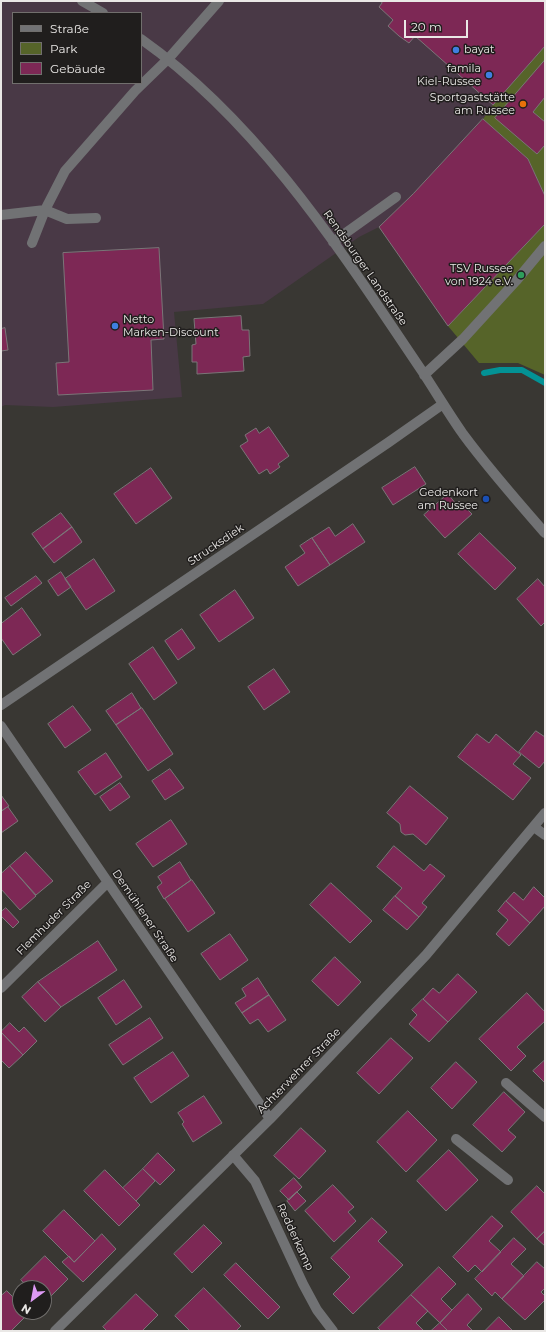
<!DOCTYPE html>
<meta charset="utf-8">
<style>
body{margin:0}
#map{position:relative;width:546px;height:1332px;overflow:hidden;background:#393733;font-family:Montserrat,sans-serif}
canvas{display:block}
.frame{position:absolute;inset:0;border:2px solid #eae8e6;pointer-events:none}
.legend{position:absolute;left:12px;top:12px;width:130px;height:72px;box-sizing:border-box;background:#201e1d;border:1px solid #716f6d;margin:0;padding:5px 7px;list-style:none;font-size:12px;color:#eae8e6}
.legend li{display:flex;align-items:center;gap:8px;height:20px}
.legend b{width:20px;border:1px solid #716f6d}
.north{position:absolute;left:12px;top:1280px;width:40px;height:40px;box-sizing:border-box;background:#201e1d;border:1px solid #716f6d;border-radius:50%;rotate:212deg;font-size:11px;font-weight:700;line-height:16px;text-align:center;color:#eae8e6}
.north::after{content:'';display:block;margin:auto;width:14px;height:18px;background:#dd99f4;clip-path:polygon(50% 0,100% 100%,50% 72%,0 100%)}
.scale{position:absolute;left:404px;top:20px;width:64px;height:18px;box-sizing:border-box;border:2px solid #eae8e6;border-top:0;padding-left:5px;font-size:12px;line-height:14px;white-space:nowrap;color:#eae8e6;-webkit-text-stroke:3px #201e1d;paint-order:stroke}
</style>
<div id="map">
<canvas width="546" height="1332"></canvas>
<div class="frame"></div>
<ul class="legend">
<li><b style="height:5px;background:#717274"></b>Straße</li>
<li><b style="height:11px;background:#566429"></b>Park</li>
<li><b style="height:11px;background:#7d2855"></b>Gebäude</li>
</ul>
<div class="north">N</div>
<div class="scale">20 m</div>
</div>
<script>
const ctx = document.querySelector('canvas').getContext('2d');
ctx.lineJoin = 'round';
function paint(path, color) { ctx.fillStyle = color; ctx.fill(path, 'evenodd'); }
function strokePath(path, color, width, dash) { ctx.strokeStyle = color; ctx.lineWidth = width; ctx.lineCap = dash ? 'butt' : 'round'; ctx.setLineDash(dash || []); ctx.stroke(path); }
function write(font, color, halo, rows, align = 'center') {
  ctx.font = font + ' Montserrat,sans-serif'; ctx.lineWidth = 3; ctx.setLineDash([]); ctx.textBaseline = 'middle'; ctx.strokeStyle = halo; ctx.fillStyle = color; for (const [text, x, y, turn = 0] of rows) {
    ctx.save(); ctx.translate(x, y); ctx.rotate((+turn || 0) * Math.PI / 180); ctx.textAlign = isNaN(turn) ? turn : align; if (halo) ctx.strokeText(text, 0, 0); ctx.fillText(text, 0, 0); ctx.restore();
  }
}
const commercial = new Path2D(`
 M1,1H545V46L483,119L413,194L379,227L359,237L263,304L174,312L182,397L53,407L5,405L1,407ZM13,13H141V83H13Z`);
const green = new Path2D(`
 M545,46V196L528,159L483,119L493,105Z
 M545,224V375L518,363H479L448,326Z`);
const stream = new Path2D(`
 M484,373L500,370H522L545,383`);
const building = new Path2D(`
 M380,1H545V46L493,105L415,36L409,43L399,36L388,26L393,20L379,7L382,3Z
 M545,60V97L533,112L545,122V145L537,154L495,118Z
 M483,119L528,159L545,196V224L448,326L379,227L413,194Z
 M159,248L164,339L151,340L153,390L58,395L56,363L69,362L63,253Z
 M241,316L242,330H249L250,356L243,357L244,371L197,374V362H192V345L196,344L194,319Z
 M5,328L8,350L1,351V329Z
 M269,427L289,456L278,464L280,467L270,474L267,469L259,474L240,446L248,441L245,435L256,428L259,433Z
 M415,467L426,484L393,505L382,488Z
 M151,468L172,498L136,524L114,494Z
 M448,494L456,504L459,501L472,514L445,538L424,515Z
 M61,513L72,527L43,549L32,534Z
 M353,524L365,542L330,565L312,538L329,527L335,536Z
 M72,527L82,542L54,563L43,549Z
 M480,533L516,568L495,590L458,554Z
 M312,538L330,565L298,586L285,567L305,553L300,546Z
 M94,559L115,591L86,610L65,579Z
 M61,572L71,587L58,596L48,581Z
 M36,576L42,583L11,606L5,598Z
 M538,579L545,587V622L541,626L517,599Z
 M235,590L254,618L219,642L200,615Z
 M22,608L41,635L13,655L1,638V624Z
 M182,629L195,648L178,660L165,641Z
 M153,647L177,683L154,700L129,664Z
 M274,669L290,692L264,710L248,687Z
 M132,693L141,708L116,725L106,711Z
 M73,706L91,730L65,748L48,724Z
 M142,708L173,754L148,771L116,725Z
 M536,731L545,737V761L539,768L519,752Z
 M477,734L489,743L496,734L521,755L513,764L531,778L513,800L458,757Z
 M106,753L122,777L95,795L78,772Z
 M170,769L184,788L165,800L152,781Z
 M120,783L130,797L110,811L100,797Z
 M410,786L448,818L426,845L413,834L405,835L401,832L400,824L387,813Z
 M1,795L9,806L1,811Z
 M8,807L18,821L1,833V812Z
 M171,820L187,844L153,867L136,844Z
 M394,846L424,871L430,864L445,876L422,903L427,907L419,917L395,896L402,888L377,867Z
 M26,852L53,881L36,895L10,866Z
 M180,862L191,880L164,899L157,887L162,883L158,877Z
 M10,866L36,896L20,910L1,889V874Z
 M192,880L215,913L188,932L165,899Z
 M331,883L372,921L350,943L310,905Z
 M534,887L545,898V906L530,923L506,901L514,892L523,900Z
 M395,896L419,917L407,930L383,910Z
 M506,901L530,923L509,946L496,934L508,920L498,911Z
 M6,908L19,922L13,928L1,916V912Z
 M230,934L248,960L220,980L201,954Z
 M98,941L117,970L61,1007L38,982Z
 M335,957L361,982L338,1006L312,981Z
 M458,974L477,992L448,1022L423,999L433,988L439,993Z
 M258,978L269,995L242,1013L235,1003L246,996L242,989Z
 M124,980L142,1007L116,1025L98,998Z
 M38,982L61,1007L45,1022L22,997Z
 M527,993L545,1012V1021L517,1047L526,1056L511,1071L479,1039Z
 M269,995L286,1020L268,1032L258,1019L250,1024L242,1013Z
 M423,999L448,1022L429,1042L409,1024L417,1015L412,1010Z
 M150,1018L163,1038L123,1065L109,1045Z
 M10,1023L19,1032L24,1027L37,1041L23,1055L1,1032Z
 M1,1032L23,1055L9,1068L1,1060Z
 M391,1038L413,1058L379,1094L357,1073Z
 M173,1052L189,1076L151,1103L134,1078Z
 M545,1060V1083L533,1071Z
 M456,1062L477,1082L452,1109L431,1088Z
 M504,1092L525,1112L508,1130L516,1137L502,1152L473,1125Z
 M204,1096L222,1123L193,1142L182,1124L184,1122L178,1113Z
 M408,1111L437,1140L406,1172L377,1142Z
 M301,1128L326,1151L299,1179L274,1156Z
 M449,1150L478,1180L446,1211L417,1181Z
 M158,1153L175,1170L160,1185L143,1169Z
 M143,1169L155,1181L136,1201L123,1188Z
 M105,1170L140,1205L119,1226L84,1191Z
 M294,1178L302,1187L289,1200L280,1191Z
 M333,1185L354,1207L348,1212L356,1221L334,1242L305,1211Z
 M537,1186L545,1194V1231L537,1239L511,1212Z
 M297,1192L306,1201L295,1211L287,1201Z
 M64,1210L95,1241L74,1262L43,1231Z
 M492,1216L503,1226L489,1241L501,1252L482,1272L475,1265L468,1272L453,1257Z
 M372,1218L387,1232L378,1241L403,1265L353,1314L333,1294L350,1277L331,1258Z
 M204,1225L222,1243L192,1273L174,1254Z
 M545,1231V1246L537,1239Z
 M102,1234L116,1249L83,1282L62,1262L69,1256L74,1262Z
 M514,1238L526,1249L511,1264L524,1276L502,1299L495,1292L492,1296L475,1279Z
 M45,1256L68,1279L44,1303V1288H28L21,1280Z
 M537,1262L545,1269V1288L541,1292L545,1296V1300L525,1320L502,1299Z
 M236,1263L280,1307L268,1319L224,1275Z
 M439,1267L456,1284L441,1299L452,1310L440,1323L411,1295Z
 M204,1288L241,1326L236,1331H190L175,1316Z
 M7,1291L20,1304L16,1308L25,1317L11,1331H3L1,1329V1296Z
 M136,1294L158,1315L142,1331H107L103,1327Z
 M468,1294L482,1309L467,1325L473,1331H448L440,1323Z
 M411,1295L428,1311L416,1323L424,1331H381L378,1328Z
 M499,1317L513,1331H485Z
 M440,1323L448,1331H431Z`);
const minor = new Path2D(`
 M82,1L103,13
 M141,39C261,124 343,254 424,374C437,394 449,414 463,434C488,468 517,501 545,533
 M1,215L45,210L67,219L96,218
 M333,242L396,197
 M32,243L45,210L65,171L135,91L169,58L219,1
 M424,375L463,339L516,281L545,246
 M1,705L389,442L443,404
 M1,726L270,1119
 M534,827L545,835
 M1,988L108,882
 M506,1083L545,1117
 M456,1139L508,1180
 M233,1155L255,1181L303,1284L317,1310L333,1331
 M55,1331L270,1119L426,955L545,813`);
const markers = [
 [456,50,4,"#3f7fe0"],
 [489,75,4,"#3f7fe0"],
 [523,104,4,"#e8710a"],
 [521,275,4,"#2e9e5b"],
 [115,326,4,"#3f7fe0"],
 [486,499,4,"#1a4fb4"]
];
const poiNames = [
 ["bayat",464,50,"left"],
 ["famila",481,69],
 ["Kiel-Russee",481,82],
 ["Sportgaststätte",515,98],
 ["am Russee",515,111],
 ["TSV Russee",513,269],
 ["von 1924 e.V.",513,282],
 ["Netto",123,320,"left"],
 ["Marken-Discount",123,333,"left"],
 ["Gedenkort",478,493],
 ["am Russee",478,506]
];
const streetNames = [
 ["Rendsburger Landstraße",365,268,55],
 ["Strucksdiek",216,545,-34],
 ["Demühlener Straße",145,916,56],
 ["Flemhuder Straße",54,918,-45],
 ["Achterwehrer Straße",299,1071,-46],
 ["Redderkamp",295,1237,65]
];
paint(commercial, '#493946');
paint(green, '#566429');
strokePath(stream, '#039295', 6);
paint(building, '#7d2855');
strokePath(building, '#7b7578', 1);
strokePath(minor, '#717274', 10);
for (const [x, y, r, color] of markers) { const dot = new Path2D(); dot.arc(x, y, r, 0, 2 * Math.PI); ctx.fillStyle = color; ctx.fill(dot); strokePath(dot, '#201e1d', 1.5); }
write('11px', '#eae8e6', '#201e1d', poiNames, 'right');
write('11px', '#eae8e6', '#201e1d', streetNames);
</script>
